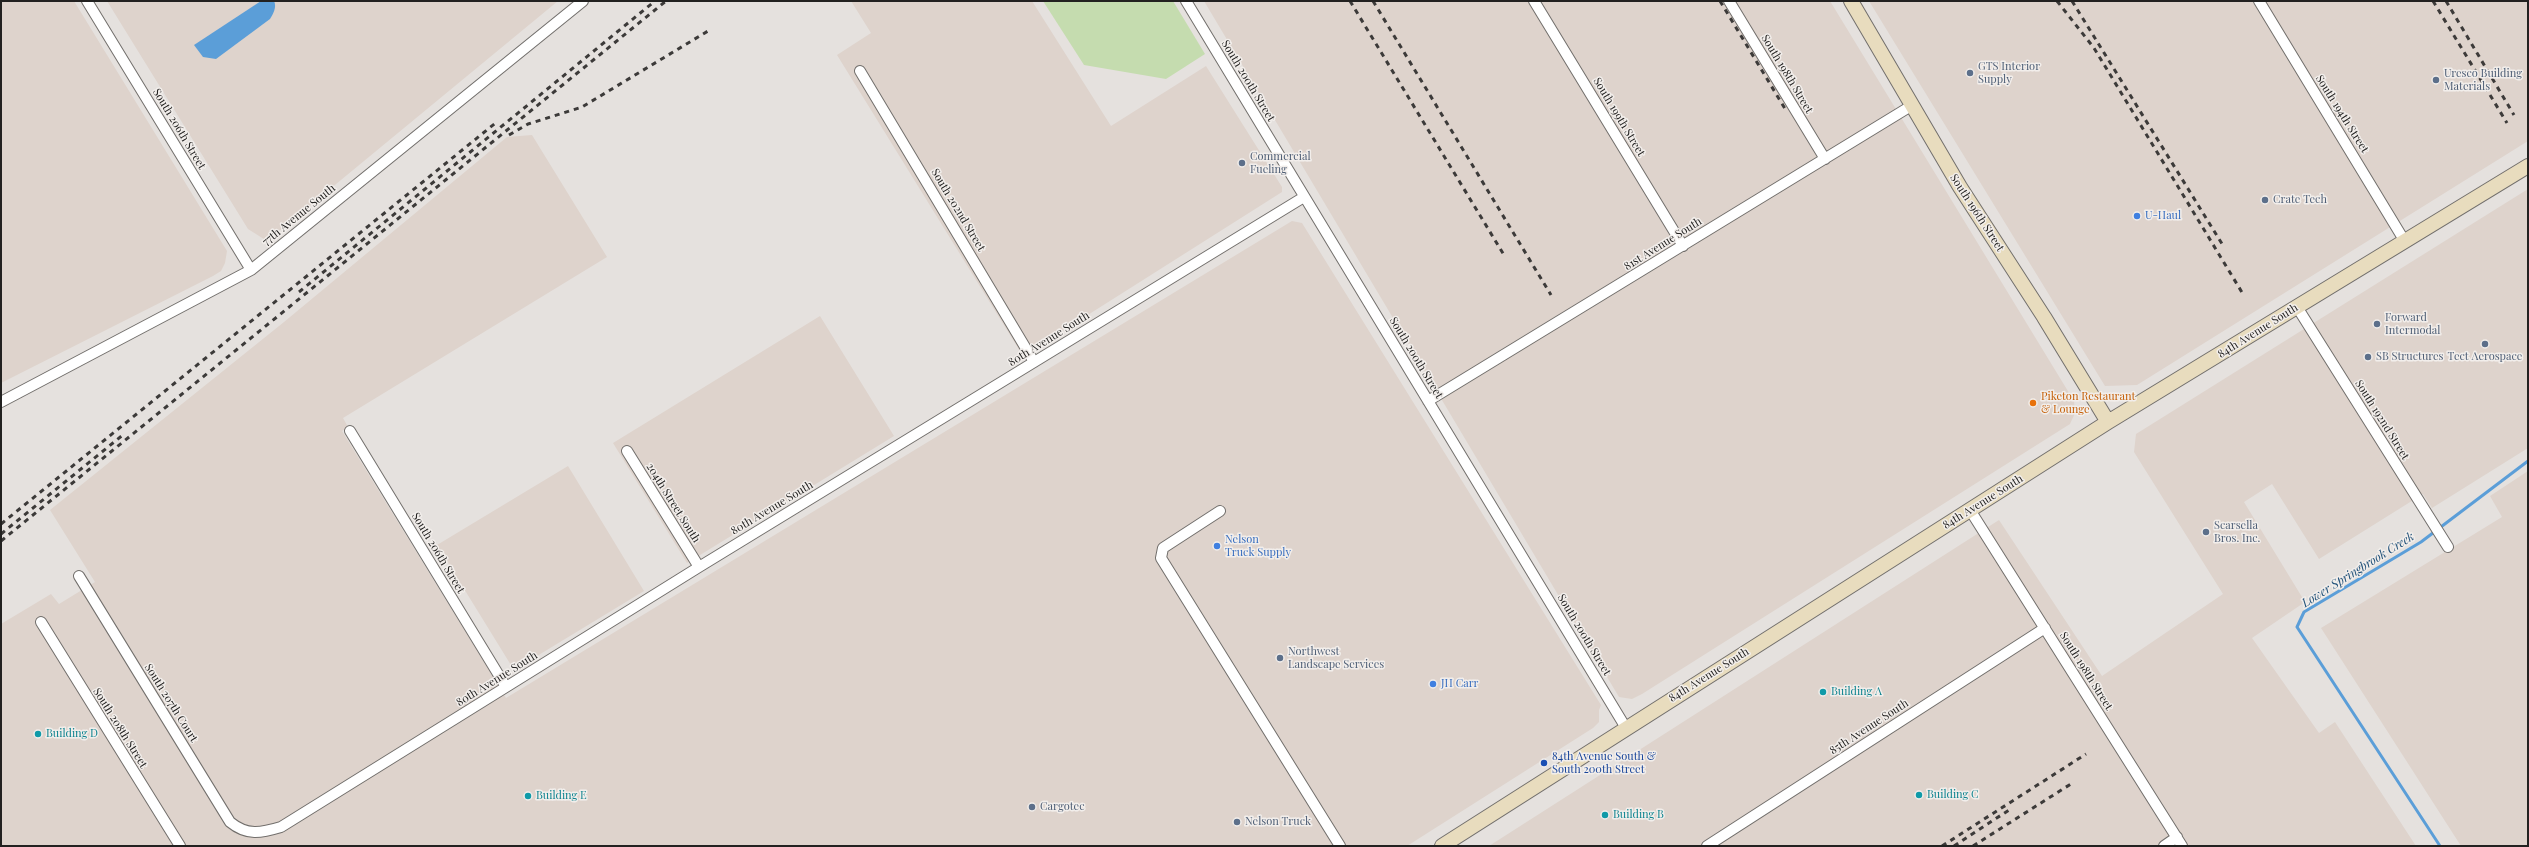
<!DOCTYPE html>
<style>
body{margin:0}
#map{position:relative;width:2529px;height:847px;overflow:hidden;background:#e5e1de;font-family:"Playfair Display",serif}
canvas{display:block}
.frame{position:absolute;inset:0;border:2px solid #222120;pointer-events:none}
</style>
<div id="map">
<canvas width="2529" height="847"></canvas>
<div class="frame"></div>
</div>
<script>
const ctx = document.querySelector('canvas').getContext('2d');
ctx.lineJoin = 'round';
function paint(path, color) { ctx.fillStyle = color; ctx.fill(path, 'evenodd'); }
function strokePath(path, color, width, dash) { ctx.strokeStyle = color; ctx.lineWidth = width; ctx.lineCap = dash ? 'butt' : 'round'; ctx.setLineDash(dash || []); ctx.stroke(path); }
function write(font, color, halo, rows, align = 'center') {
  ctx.font = font + ' "Playfair Display",serif'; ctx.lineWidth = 3; ctx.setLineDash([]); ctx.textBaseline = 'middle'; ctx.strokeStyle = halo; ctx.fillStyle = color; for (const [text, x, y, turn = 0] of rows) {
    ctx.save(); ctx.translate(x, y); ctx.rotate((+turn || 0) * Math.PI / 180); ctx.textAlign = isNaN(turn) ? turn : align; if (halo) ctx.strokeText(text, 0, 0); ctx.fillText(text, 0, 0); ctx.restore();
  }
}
const built = new Path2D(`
 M1,1H74L227,251L225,263L221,271L213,276L1,383Z
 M107,1H558L267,241L248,229Z
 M851,1H1032L1111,126L1206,66L1282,187V192L1023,356L837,55L871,33Z
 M1204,1H1830L2074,401L2075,413L2070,424L1642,694L1632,699L1619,697Z
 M1869,1H2528V141L2137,385L2105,386Z
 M532,135L607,257L343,418L348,427L342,431L506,698L1292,221L1302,223L1601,705L1599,710V722L1593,728L1407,846H1V624L51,594L59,604L95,582L50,510L284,322L507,137Z
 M2528,189V448L2432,508L2423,494L2319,559L2272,484L2244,502L2305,602L2252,638L2319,733L2335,722L2416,846H1489L1999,520L2102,676L2223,594L2134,452L2136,434Z
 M820,316L894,436L687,563L613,443Z
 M568,466L644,591L514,670L437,545Z
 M2528,471V846H2461L2321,628L2502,517L2490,496Z`);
const green = new Path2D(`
 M1043,1H1173L1205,54L1166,79L1084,65Z`);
const water = new Path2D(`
 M261,1H274C277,7 273,14 270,19L216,59L203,57L194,45Z`);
const stream = new Path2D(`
 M2440,846L2297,627L2304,612L2421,542L2528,461`);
const minor = new Path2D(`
 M87,1L251,270
 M1186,1L1626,728
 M1534,1L1683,246
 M1729,1L1825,159
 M2259,1L2404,240
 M860,71L1034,362
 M2297,307L2448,547
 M1428,401L1911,106
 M1,402L251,270L583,1
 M350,431L506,687
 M627,451L699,567
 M1970,510L2182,846
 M1220,511L1163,548L1161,558L1340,846
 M79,576L230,822C247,836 261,833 281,827L699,567L1304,197
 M41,622L180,846
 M1707,846L2045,628
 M2164,846L2177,837`);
const secondary = new Path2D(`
 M1851,1L1960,187L2044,317L2108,422
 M1442,846L2108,422L2528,166`);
const rail = new Path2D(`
 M1350,1L1504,255
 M1373,1L1551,295
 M1720,1L1787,112
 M2057,1L2094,48L2243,294
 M2072,1L2224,247
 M2433,1L2507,123
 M2446,1L2514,115
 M509,135L528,124L582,107L708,31
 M299,292L655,1
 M1,524L498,121
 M1,534L124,434
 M1,541L666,1
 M1942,846L2086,754
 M1954,846L2009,810
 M1973,846L2074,782`);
const markers = [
 [1970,73,4,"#5c6f8a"],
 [2436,80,4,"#5c6f8a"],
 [1242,163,4,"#5c6f8a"],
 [2265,200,4,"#5c6f8a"],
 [2137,216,4,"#3f7fe0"],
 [2377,324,4,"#5c6f8a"],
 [2485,344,4,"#5c6f8a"],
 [2368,357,4,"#5c6f8a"],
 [2033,403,4,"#e8710a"],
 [2206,532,4,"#5c6f8a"],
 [1217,546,4,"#3f7fe0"],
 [1280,658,4,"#5c6f8a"],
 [1433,684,4,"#3f7fe0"],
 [1823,692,4,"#0f9aa8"],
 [38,734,4,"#0f9aa8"],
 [1544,763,4,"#1a4fb4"],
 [1919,795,4,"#0f9aa8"],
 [528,796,4,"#0f9aa8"],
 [1032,807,4,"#5c6f8a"],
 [1605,815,4,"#0f9aa8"],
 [1237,822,4,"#5c6f8a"]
];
const serviceNames = [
 ["GTS Interior",1978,67],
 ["Supply",1978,80],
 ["Uresco Building",2444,74],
 ["Materials",2444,87],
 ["Commercial",1250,157],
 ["Fueling",1250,170],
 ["Crate Tech",2273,200],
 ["Forward",2385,318],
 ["Intermodal",2385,331],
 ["SB Structures",2376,357],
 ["Tect Aerospace",2485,357,"center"],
 ["Scarsella",2214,526],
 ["Bros. Inc.",2214,539],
 ["Northwest",1288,652],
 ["Landscape Services",1288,665],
 ["Cargotec",1040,807],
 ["Nelson Truck",1245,822]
];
const streetNames = [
 ["South 198th Street",1787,74,59],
 ["South 200th Street",1248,81,59],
 ["South 194th Street",2342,114,58],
 ["South 199th Street",1619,117,59],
 ["South 206th Street",179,129,59],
 ["South 202nd Street",958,210,59],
 ["South 196th Street",1977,213,57],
 ["77th Avenue South",299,215,-39],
 ["81st Avenue South",1663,244,-32],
 ["84th Avenue South",2258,331,-32],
 ["80th Avenue South",1049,339,-32],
 ["South 200th Street",1416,358,59],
 ["South 192nd Street",2382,420,58],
 ["84th Avenue South",1983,502,-32],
 ["204th Street South",673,503,58],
 ["80th Avenue South",772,508,-31],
 ["South 206th Street",438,553,59],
 ["South 200th Street",1584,635,59],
 ["South 198th Street",2086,671,58],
 ["84th Avenue South",1709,675,-32],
 ["80th Avenue South",497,679,-32],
 ["South 207th Court",171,703,58],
 ["85th Avenue South",1869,727,-33],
 ["South 208th Street",120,728,58]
];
const shopNames = [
 ["U-Haul",2145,216],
 ["Nelson",1225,540],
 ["Truck Supply",1225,553],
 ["JH Carr",1441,684]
];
const foodNames = [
 ["Piketon Restaurant",2041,397],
 ["& Lounge",2041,410]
];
const cultureNames = [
 ["Building A",1831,692],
 ["Building D",46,734],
 ["Building C",1927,795],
 ["Building E",536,796],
 ["Building B",1613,815]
];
const transitNames = [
 ["84th Avenue South &",1552,757],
 ["South 200th Street",1552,770]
];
const waterNames = [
 ["Lower Springbrook Creek",2358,570,-32]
];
paint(built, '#ded3cc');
paint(green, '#c5dcaf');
paint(water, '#5b9ed8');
strokePath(stream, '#5b9ed8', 3);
strokePath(minor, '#726f6c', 12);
strokePath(secondary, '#726f6c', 16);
strokePath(minor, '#fff', 10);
strokePath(secondary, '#e8dcbe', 14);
strokePath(rail, '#3c3a39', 3, [5, 5]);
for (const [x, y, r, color] of markers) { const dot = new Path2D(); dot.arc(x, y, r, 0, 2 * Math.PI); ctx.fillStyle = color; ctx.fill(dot); strokePath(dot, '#f2eeeb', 1.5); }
write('11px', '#4e5e75', '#f2eeeb', serviceNames, 'left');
write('11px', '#222120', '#f2eeeb', streetNames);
write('11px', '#366cbe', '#f2eeeb', shopNames, 'left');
write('11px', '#c56008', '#f2eeeb', foodNames, 'left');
write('11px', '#0d838f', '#f2eeeb', cultureNames, 'left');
write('11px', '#164399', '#f2eeeb', transitNames, 'left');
write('italic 12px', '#215179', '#f2eeeb', waterNames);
</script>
